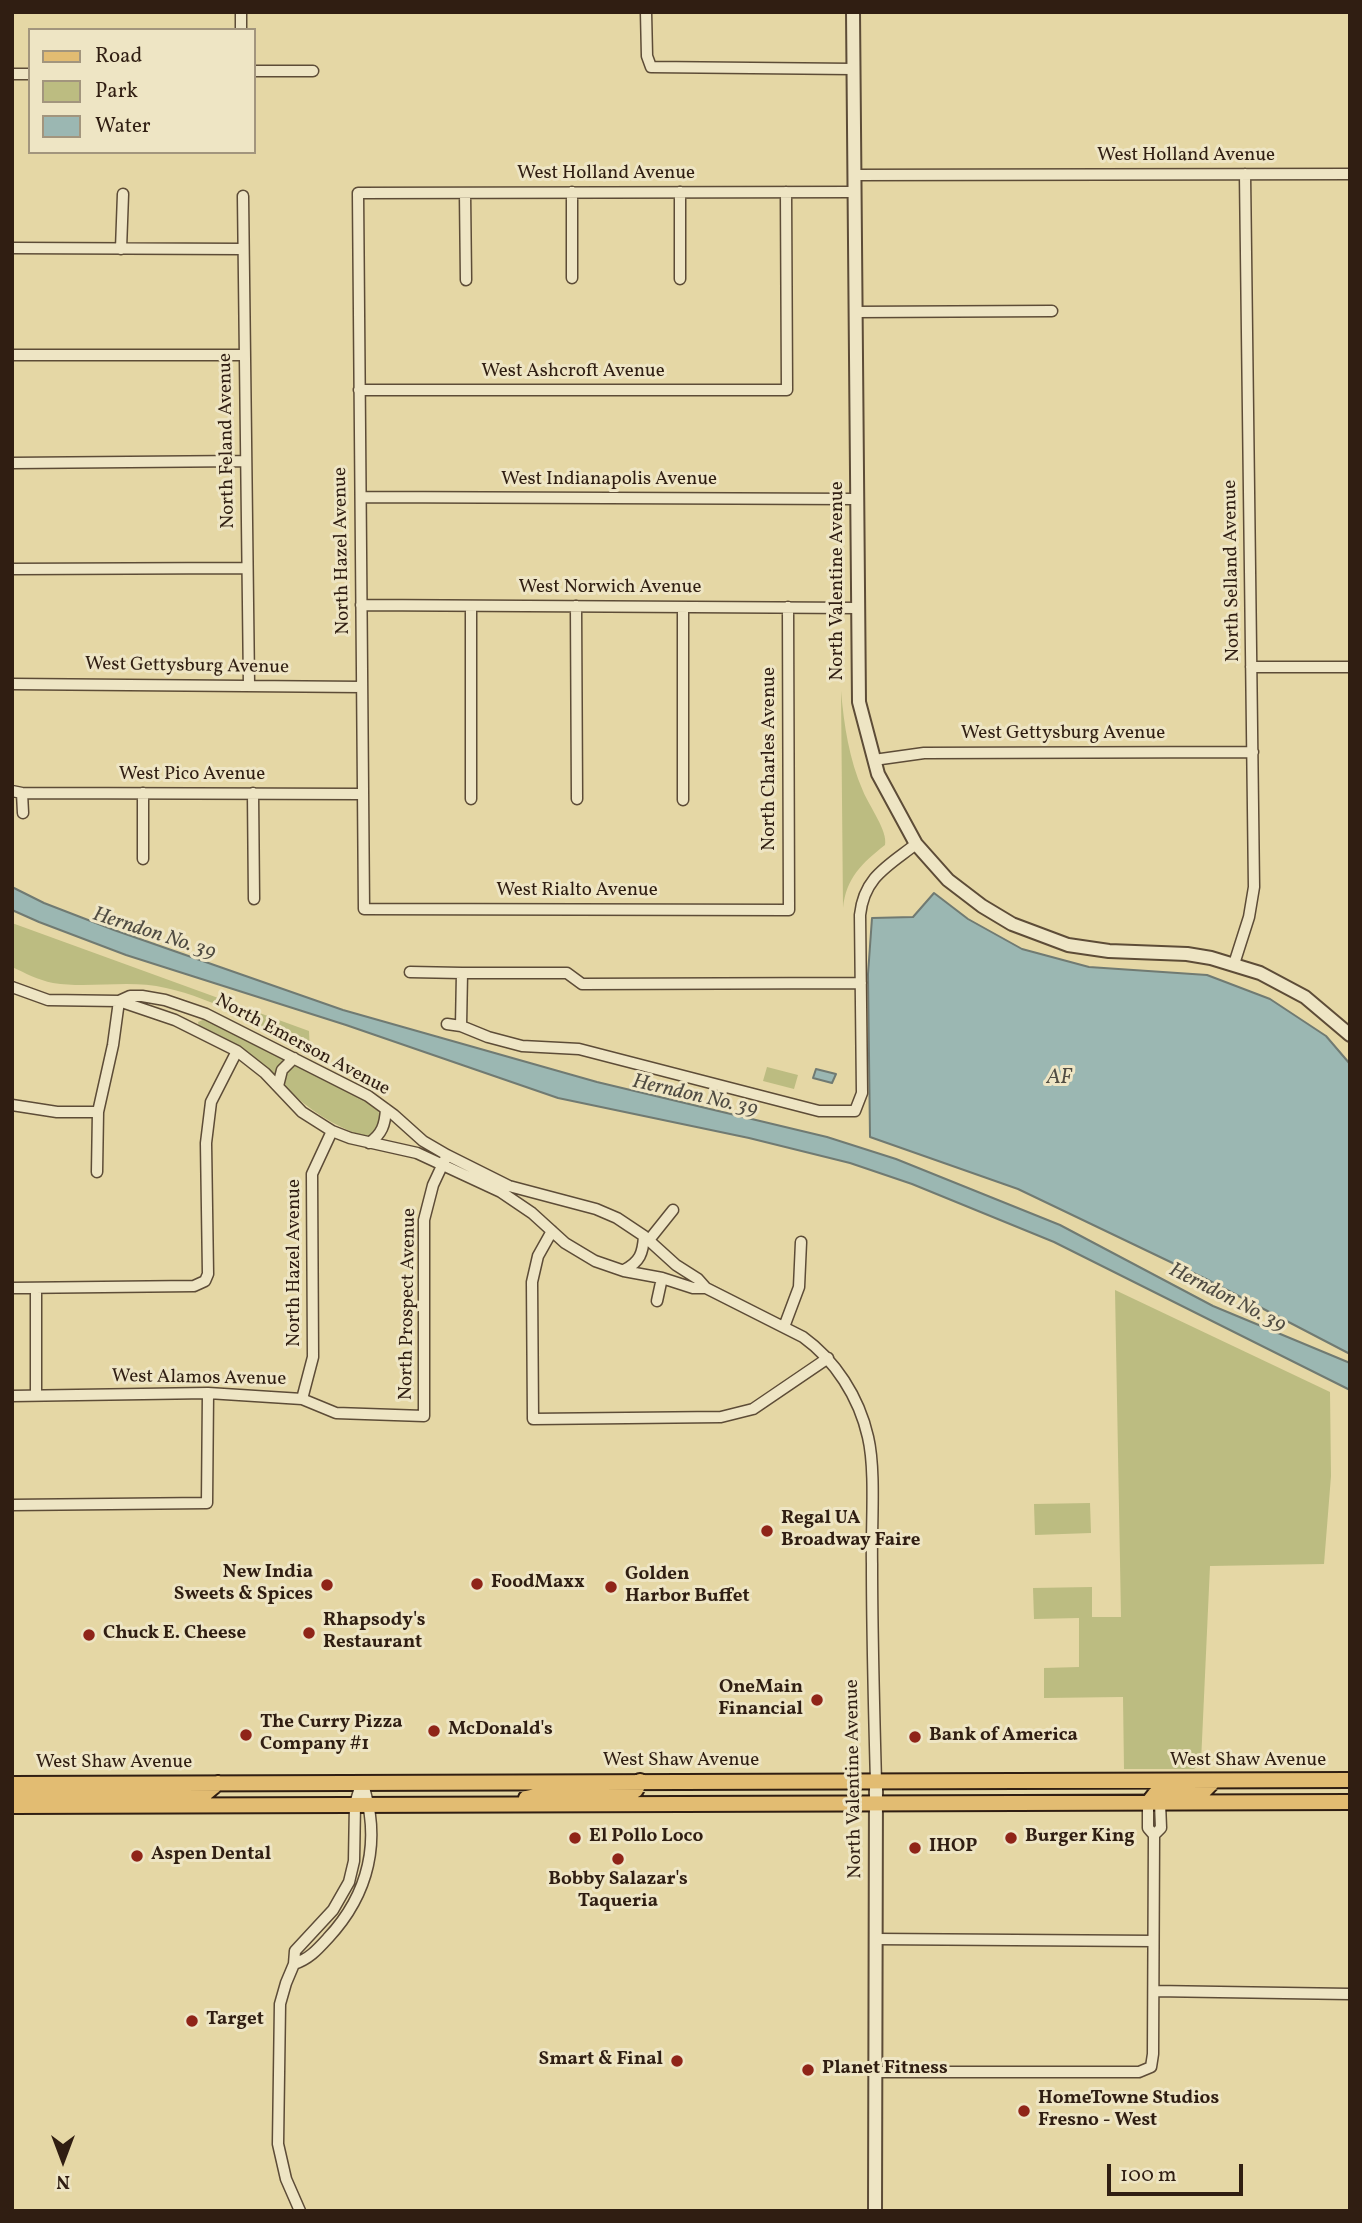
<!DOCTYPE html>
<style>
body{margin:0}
#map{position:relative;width:1362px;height:2223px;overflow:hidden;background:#e5d7a5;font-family:Vollkorn,serif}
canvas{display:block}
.frame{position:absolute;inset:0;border:14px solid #301e12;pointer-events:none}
.legend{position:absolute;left:28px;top:28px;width:228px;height:126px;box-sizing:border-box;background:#eee5c4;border:2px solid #a2957d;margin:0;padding:9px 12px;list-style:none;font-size:21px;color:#301e12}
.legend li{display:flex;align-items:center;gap:14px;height:35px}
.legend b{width:35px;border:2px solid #a2957d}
.north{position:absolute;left:28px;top:2125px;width:70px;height:70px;-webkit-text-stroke:5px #eee5c4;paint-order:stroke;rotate:180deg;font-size:19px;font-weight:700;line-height:28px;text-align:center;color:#301e12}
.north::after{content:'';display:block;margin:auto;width:24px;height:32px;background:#301e12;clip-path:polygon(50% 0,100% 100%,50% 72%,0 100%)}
.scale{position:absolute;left:1107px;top:2164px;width:136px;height:32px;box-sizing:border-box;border:4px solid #301e12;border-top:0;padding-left:9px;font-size:21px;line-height:24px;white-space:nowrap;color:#301e12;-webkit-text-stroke:5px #eee5c4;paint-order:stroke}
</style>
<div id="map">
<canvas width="1362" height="2223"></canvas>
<div class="frame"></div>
<ul class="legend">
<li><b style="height:9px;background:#e2bc72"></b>Road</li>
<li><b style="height:19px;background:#bcbc81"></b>Park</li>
<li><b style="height:19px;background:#9bb7b2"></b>Water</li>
</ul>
<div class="north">N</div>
<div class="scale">100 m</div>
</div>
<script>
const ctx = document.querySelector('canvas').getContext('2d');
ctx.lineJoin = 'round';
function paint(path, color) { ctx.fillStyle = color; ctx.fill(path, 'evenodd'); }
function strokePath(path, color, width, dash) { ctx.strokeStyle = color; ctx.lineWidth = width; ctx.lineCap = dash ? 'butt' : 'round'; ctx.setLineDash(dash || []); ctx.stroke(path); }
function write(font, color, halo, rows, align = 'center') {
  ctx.font = font + ' Vollkorn,serif'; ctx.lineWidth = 6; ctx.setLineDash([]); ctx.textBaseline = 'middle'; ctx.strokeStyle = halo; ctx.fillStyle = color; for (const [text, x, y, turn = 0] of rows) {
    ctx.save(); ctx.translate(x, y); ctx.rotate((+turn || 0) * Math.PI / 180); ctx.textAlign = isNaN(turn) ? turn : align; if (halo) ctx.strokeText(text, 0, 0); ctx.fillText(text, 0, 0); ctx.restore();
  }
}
const green = new Path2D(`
 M841,691C844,725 849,759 863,791C869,806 888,831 885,845C862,863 846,878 843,908Z
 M12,923L309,1031L310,1052C265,1030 215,998 166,988C129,979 90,989 53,983C38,980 25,973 12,967Z
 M205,1019L285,1059L279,1066L275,1077L199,1027L198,1022Z
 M296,1065L356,1095L378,1110L381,1120L375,1133L364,1137C333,1125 308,1110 285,1086C285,1076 287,1070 296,1065Z
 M767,1067L798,1075L794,1089L763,1081Z
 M1115,1290L1330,1392L1331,1476L1324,1564L1210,1566L1201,1762L1194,1769H1124L1123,1697L1044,1698V1668L1079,1667V1618L1034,1619L1033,1588L1092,1587V1617H1121Z
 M1090,1503L1091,1533L1035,1535L1034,1504Z`);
const water = new Path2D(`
 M12,887L44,903L114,930L343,1010L597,1082L827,1137L896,1159L1060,1225L1213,1306L1350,1363V1390L1054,1242L912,1184L850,1163L749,1138L558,1098L346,1025L126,955L39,922L12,910Z
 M934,893L968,919L1022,949L1089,967L1207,975L1270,999L1326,1036L1350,1064V1354L1206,1279L1018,1189L870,1137L868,974L872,918L913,917Z
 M816,1069L836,1074L832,1083L813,1078Z`);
const minor = new Path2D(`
 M241,12V30
 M646,12L647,56L651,67L853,69
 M254,71H313
 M12,74H30
 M854,175L1350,174
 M572,192V278
 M680,192V279
 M465,193L466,280
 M243,196L249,685
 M12,248L243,249
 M121,249L123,194
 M856,312L1052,311
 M12,355H245
 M359,390H787L786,192
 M12,463L246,461
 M361,497L857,499
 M12,569L247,568
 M361,605L857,608
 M471,606V799
 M576,606L577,799
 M683,607V800
 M788,607L789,910L364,909L358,193L854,192
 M1251,667H1350
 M12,684L362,687
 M874,760L924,753L1253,752
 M12,791L22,793L363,794
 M22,793L23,813
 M143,793V859
 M253,793L254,899
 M1234,964L1249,917L1254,887L1245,174
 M410,972L462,973
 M12,987L48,1000L119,1001L175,1020L237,1051L265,1073L302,1112L332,1131L350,1138L417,1153L501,1192L532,1213L565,1243L595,1261L624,1271L662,1278L693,1288H706L803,1337C835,1360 859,1397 868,1437C876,1471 871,1527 872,1564C872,1637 874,1709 876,1782
 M119,1001L130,996H142L165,1000L206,1014L368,1096L394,1115L423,1141L447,1155L509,1186L596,1209L617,1218L644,1236L676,1265L698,1279L706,1288
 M447,1024L461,1026L488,1037L522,1046L579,1049L819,1111H855L862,1093L860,915C864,877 888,866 916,844
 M461,1026L462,973H567L582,984L861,983
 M278,1086L282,1070L294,1058
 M12,1105L57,1112H98
 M369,1143C382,1134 385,1125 386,1109
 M97,1172L98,1112L113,1045L119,1001
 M552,1231L538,1256L532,1282L533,1419L721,1417L753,1409L828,1358
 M649,1240L673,1210
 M624,1270C640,1262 643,1253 644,1236
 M12,1288L194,1286L205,1281L208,1274L206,1143L211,1102L237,1051
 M36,1288V1395
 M657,1301L662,1278
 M784,1327L799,1287L801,1242
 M12,1396L208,1393L302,1399L336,1413L424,1416V1220L433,1185L447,1155
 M302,1399L313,1357L312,1174L332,1131
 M12,1505L207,1503L208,1393
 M1148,1803V1828L1154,1835
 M876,1939L1153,1941
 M294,1964C309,1959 317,1950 328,1938C369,1894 382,1840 362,1782
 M1154,1991L1350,1994
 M875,2072H1139L1151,2067L1153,2054L1154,1835L1161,1828L1160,1803
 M300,2211L286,2179L278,2144L280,2004L286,1983L294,1964L295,1951L333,1910L349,1882L354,1861L355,1804L362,1781`);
const tertiary = new Path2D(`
 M853,12L859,702L878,774L916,844L948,880L982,906L1012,924L1068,945L1109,951L1187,954L1211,958L1260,973L1305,997L1350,1035
 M875,2211L876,1782`);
const primary = new Path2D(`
 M12,1784L1350,1780
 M12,1796L97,1794L105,1791L109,1784
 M526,1798L545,1794H627L636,1790L640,1781
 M1148,1803L1155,1794L1161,1792H1203L1214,1781
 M102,1805L108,1798L117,1794L206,1793L218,1783
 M12,1806L1350,1802`);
const markers = [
 [767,1531,7,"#8f2418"],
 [477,1584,7,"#8f2418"],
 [327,1585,7,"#8f2418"],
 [611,1587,7,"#8f2418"],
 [309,1633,7,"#8f2418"],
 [89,1635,7,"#8f2418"],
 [817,1700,7,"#8f2418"],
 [434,1731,7,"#8f2418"],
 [246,1735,7,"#8f2418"],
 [915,1737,7,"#8f2418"],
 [575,1838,7,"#8f2418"],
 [1011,1838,7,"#8f2418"],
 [915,1848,7,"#8f2418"],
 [137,1856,7,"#8f2418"],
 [618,1859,7,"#8f2418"],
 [192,2021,7,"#8f2418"],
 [677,2061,7,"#8f2418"],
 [808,2070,7,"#8f2418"],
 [1024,2111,7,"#8f2418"]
];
const streetNames = [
 ["West Holland Avenue",1186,157],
 ["West Holland Avenue",606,175],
 ["West Ashcroft Avenue",573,373],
 ["North Feland Avenue",228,441,-91],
 ["West Indianapolis Avenue",609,481],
 ["North Hazel Avenue",343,551,-91],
 ["North Selland Avenue",1233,571,-91],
 ["North Valentine Avenue",839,581,-90],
 ["West Norwich Avenue",610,589],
 ["West Gettysburg Avenue",187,667,1],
 ["West Gettysburg Avenue",1063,735],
 ["North Charles Avenue",771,759,-90],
 ["West Pico Avenue",192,776],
 ["West Rialto Avenue",577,892],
 ["North Emerson Avenue",302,1046,28],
 ["North Hazel Avenue",296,1263,-90],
 ["North Prospect Avenue",409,1304,-89],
 ["West Alamos Avenue",199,1379,1],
 ["West Shaw Avenue",681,1762],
 ["West Shaw Avenue",1248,1762],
 ["West Shaw Avenue",114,1764],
 ["North Valentine Avenue",855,1779,-91]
];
const poiNames = [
 ["Regal UA",781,1520],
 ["Broadway Faire",781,1542],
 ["New India",313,1574,"right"],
 ["Sweets & Spices",313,1596,"right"],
 ["Golden",625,1576],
 ["Harbor Buffet",625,1598],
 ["FoodMaxx",491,1584],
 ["Rhapsody's",323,1622],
 ["Restaurant",323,1644],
 ["Chuck E. Cheese",103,1635],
 ["OneMain",803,1689,"right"],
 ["Financial",803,1711,"right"],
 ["The Curry Pizza",260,1724],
 ["Company #1",260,1746],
 ["McDonald's",448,1731],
 ["Bank of America",929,1737],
 ["El Pollo Loco",589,1838],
 ["Burger King",1025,1838],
 ["IHOP",929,1848],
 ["Aspen Dental",151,1856],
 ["Bobby Salazar's",618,1881,"center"],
 ["Taqueria",618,1903,"center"],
 ["Target",206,2021],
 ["Smart & Final",663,2061,"right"],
 ["Planet Fitness",822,2070],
 ["HomeTowne Studios",1038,2100],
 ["Fresno - West",1038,2122]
];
const waterNames = [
 ["Herndon No. 39",154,935,18],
 ["AF",1059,1079],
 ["Herndon No. 39",695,1097,13],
 ["Herndon No. 39",1227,1299,27]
];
paint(green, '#bcbc81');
paint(water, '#9bb7b2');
strokePath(water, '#707a72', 2);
strokePath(minor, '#5d4c37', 13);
strokePath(tertiary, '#5d4c37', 16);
strokePath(primary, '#301e12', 18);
strokePath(minor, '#eee5c4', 10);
strokePath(tertiary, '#eee5c4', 12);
strokePath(primary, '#e2bc72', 14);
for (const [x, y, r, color] of markers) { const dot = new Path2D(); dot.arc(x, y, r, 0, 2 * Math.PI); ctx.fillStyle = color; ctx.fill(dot); strokePath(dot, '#eee5c4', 2.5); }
write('19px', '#301e12', '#eee5c4', streetNames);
write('bold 19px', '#301e12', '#eee5c4', poiNames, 'left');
write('italic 21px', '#504c42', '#eee5c4', waterNames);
</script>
